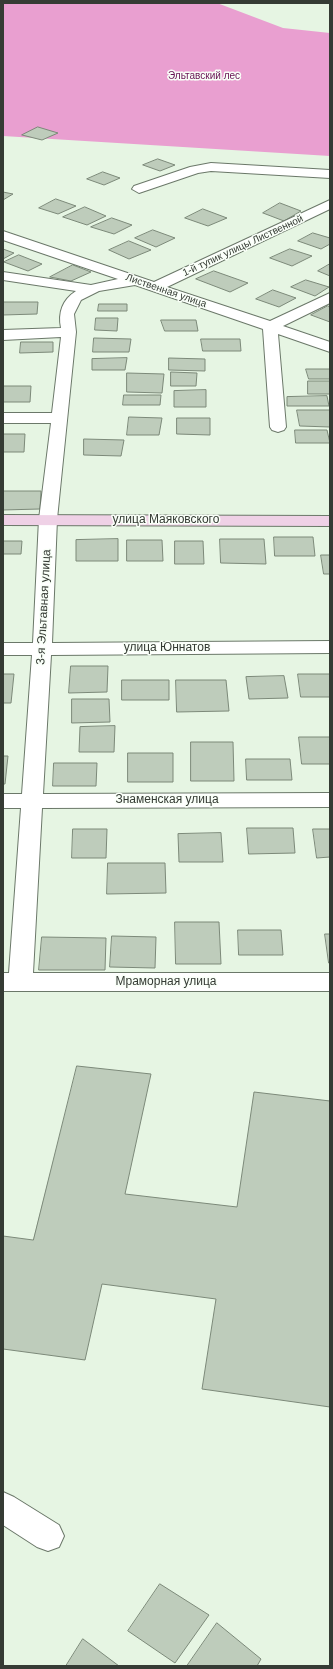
<!DOCTYPE html>
<meta charset="utf-8">
<style>
body{margin:0}
#map{position:relative;width:333px;height:1669px;overflow:hidden;background:#e6f5e3;font-family:Arial,sans-serif}
canvas{display:block}
.frame{position:absolute;inset:0;border:4px solid #353b34;pointer-events:none}
</style>
<div id="map">
<canvas width="333" height="1669"></canvas>
<div class="frame"></div>
</div>
<script>
const ctx = document.querySelector('canvas').getContext('2d');
ctx.lineJoin = 'round';
function paint(path, color) { ctx.fillStyle = color; ctx.fill(path, 'evenodd'); }
function strokePath(path, color, width, dash) { ctx.strokeStyle = color; ctx.lineWidth = width; ctx.lineCap = dash ? 'butt' : 'round'; ctx.setLineDash(dash || []); ctx.stroke(path); }
function write(font, color, halo, rows, align = 'center') {
  ctx.font = font + ' Arial,sans-serif'; ctx.lineWidth = 3; ctx.setLineDash([]); ctx.textBaseline = 'middle'; ctx.strokeStyle = halo; ctx.fillStyle = color; for (const [text, x, y, turn = 0] of rows) {
    ctx.save(); ctx.translate(x, y); ctx.rotate((+turn || 0) * Math.PI / 180); ctx.textAlign = isNaN(turn) ? turn : align; if (halo) ctx.strokeText(text, 0, 0); ctx.fillText(text, 0, 0); ctx.restore();
  }
}
const forest = new Path2D(`
 M3,3H217L283,28L330,33V156L3,136Z`);
const building = new Path2D(`
 M38,127L58,133L42,140L22,135Z
 M158,159L175,165L160,171L143,165Z
 M103,172L120,178L104,185L87,179Z
 M3,192L13,194L3,200Z
 M56,199L76,206L58,214L39,208Z
 M280,203L301,211L284,221L263,213Z
 M85,207L106,216L87,225L63,217Z
 M203,209L227,218L208,226L185,218Z
 M112,218L132,225L114,234L91,227Z
 M153,230L175,238L156,247L135,238Z
 M313,233L330,238V244L321,249L298,241Z
 M129,241L151,250L129,259L109,250Z
 M3,249L14,253L3,259Z
 M290,249L312,256L292,266L270,258Z
 M19,255L42,264L28,271L4,262Z
 M330,264V276L318,271Z
 M73,265L91,272L71,281L50,277Z
 M214,271L248,283L230,292L196,279Z
 M306,280L329,287L315,296L291,287Z
 M273,290L296,298L279,307L256,299Z
 M3,302H38L37,314L3,315Z
 M99,304H127V311H98Z
 M328,306L330,307V322L311,315Z
 M96,318H118L117,331L95,330Z
 M161,320H196L198,331H165Z
 M94,338L131,339L129,352H93Z
 M201,339H240L241,351H203Z
 M21,342H53V352L20,353Z
 M127,358L125,370H92V359Z
 M169,358L205,359V371L169,370Z
 M306,369H330V379H309Z
 M171,372L197,373L196,386H171Z
 M127,373L164,374L162,393L127,392Z
 M308,381H330V394H308Z
 M3,386H31L30,402H3Z
 M206,390V407H174V391Z
 M124,395H161L160,405H123Z
 M327,396L329,406H287V397Z
 M297,410H330V427L300,426Z
 M129,417L162,418L159,435H127Z
 M177,418H210V435L177,434Z
 M295,430H327L330,443H296Z
 M3,434H25L24,452H3Z
 M84,439L124,440L121,456L84,455Z
 M3,491H41L40,509L3,510Z
 M274,537H313L315,556H275Z
 M118,539V561H76V540Z
 M220,539H264L266,564L221,563Z
 M127,540H162L163,561H127Z
 M3,541H22L21,554H3Z
 M175,541H203L204,564H175Z
 M321,555H330V574H324Z
 M71,666H108L107,692L69,693Z
 M3,674H14L11,703H3Z
 M298,674H330V697H301Z
 M284,676L288,698L249,699L246,677Z
 M122,680H169V700H122Z
 M176,680H226L229,711L177,712Z
 M72,699H109L110,722L72,723Z
 M115,726L114,752H79L80,727Z
 M299,737H330V764H302Z
 M191,742H233L234,781H191Z
 M128,753H173V782H128Z
 M3,756H8L5,784H3Z
 M246,759H290L292,780H247Z
 M54,763H97L96,786H53Z
 M247,828H293L295,853L249,854Z
 M73,829H107L106,858H72Z
 M313,829H330V857L317,858Z
 M221,833L223,862H179L178,834Z
 M108,863H165L166,893L107,894Z
 M175,922H219L221,964H176Z
 M238,930H281L283,955H239Z
 M325,934H330V963H329Z
 M112,936L156,937L155,968L110,967Z
 M42,937L106,938L105,970H39Z
 M77,1066L151,1074L125,1194L237,1207L254,1092L330,1101V1407L202,1389L216,1299L102,1284L85,1360L3,1349V1236L33,1240Z
 M160,1584L209,1615L175,1663L128,1631Z
 M217,1623L261,1659L257,1666H187Z
 M83,1639L119,1666H66Z`);
const street = new Path2D(`
 M211,163L330,170V178L211,171L198,173L139,193L132,189L134,186L190,167Z
 M330,200V209L167,287L270,321L330,293V303L283,326L330,342V352L278,334L286,427L284,430L278,432L272,430L270,427L263,329L135,285L99,291L81,300L74,314L76,332L57,519L52,643L330,641V653L51,655L43,794L330,793V807L42,808L33,973H330V991H3V973H9L21,808H3V794H22L32,655H3V643H33L39,519L51,423H3V413H52L61,337L3,340V330L61,328C58,313 62,300 76,291L3,280V272L91,285L118,279L3,240V231L154,282Z
 M3,1492L14,1497L59,1525L64,1536L59,1547L48,1551L37,1547L3,1525Z`);
const secondary = new Path2D(`
 M3,515L330,516V526L3,525Z`);
const farParknames = [
 ["Эльтавский лес",204,76]
];
const farStreetnames = [
 ["1-й тупик улицы Лиственной",243,246,-25],
 ["Лиственная улица",166,291,19]
];
const streetNames = [
 ["улица Маяковского",166,520],
 ["3-я Эльтавная улица",44,607,-87],
 ["улица Юннатов",167,648],
 ["Знаменская улица",167,800],
 ["Мраморная улица",166,982]
];
paint(forest, '#e99fd0');
paint(building, '#beccbb');
strokePath(building, '#7c8979', 1);
strokePath(street, '#6b7869', 2);
strokePath(secondary, '#6b7869', 2);
paint(street, '#fff');
paint(secondary, '#efd1e6');
write('10px', '#681354', '#f9fff8', farParknames);
write('10px', '#353b34', '#f9fff8', farStreetnames);
write('12px', '#353b34', '#f9fff8', streetNames);
</script>
